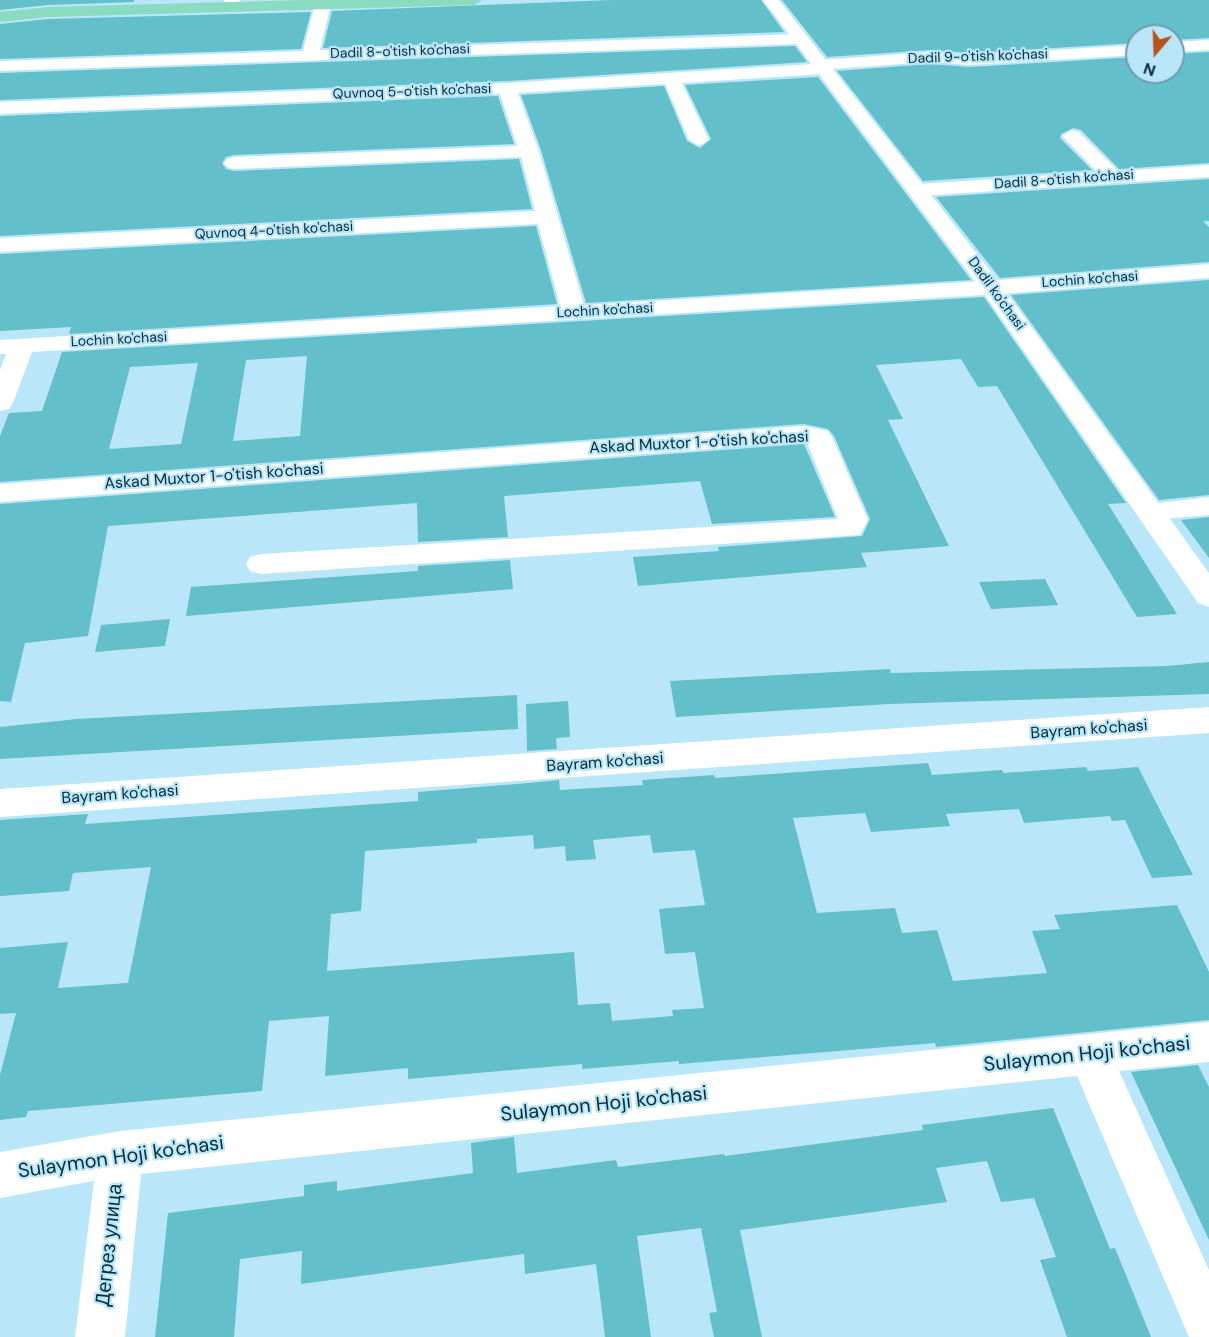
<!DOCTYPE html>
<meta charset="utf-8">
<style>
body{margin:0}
#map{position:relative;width:1209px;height:1337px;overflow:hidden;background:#b9e6f9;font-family:"DM Sans",sans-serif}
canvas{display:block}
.north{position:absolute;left:1125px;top:24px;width:60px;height:60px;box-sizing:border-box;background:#b9e6f9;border:2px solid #739cac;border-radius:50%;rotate:199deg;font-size:16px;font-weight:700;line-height:24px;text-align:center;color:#0a2c39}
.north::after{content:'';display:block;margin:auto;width:21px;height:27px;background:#b7541c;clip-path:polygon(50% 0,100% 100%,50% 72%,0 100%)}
</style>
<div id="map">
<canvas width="1209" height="1337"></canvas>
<div class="north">N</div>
</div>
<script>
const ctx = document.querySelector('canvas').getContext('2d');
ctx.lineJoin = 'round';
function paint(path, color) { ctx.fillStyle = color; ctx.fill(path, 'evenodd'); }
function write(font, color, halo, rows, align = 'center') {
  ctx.font = font + ' "DM Sans",sans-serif'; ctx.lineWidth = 4.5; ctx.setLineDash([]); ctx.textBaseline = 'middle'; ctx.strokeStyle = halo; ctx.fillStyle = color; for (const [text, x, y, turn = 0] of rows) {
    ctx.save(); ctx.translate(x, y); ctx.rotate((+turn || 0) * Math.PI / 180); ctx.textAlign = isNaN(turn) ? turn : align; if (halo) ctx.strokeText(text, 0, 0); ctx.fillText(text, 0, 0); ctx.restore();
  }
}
const building = new Path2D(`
 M0,0H134V2L48,5L0,10Z
 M611,0H761L784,32L323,48L332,11Z
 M782,0H1209V38L1173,40V36H1137V43L970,53L930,50L827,57Z
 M311,12L301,49L0,59V24L48,19Z
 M795,46L807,62L507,81L0,100V73Z
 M1209,52V163L1119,169L1081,130L1073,128L1061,134L1060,138L1092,170L923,181L837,71L930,64L970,67L1137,57V72H1173V54Z
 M818,77L971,280L586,303L541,150L521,95L664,86L687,141L700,148L711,139L685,85Z
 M498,96L514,144L234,155L226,157L222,163L226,169L234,171L519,159L532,209L0,236V116Z
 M1209,179V221H1203L1209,227V262L1000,278L936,197Z
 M536,226L557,304L69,334L71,327L0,331V254Z
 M1209,280V495L1159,500L1011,295Z
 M984,297L1126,503L1108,504L1177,614L1137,617L997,386L978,387L961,359L876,365L903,419L888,420L949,546L861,553L867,567L638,586L633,557L719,551L718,547L862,536L870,519L834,436L828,429L804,424L0,482V436L9,413L42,411L62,352ZM307,356L300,436L233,441L246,360ZM198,363L181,444L109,449L130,367Z
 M804,444L835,517L712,524L700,481L504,496L508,537L418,542L417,503L108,526L88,636L25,643L11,702L0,701V504Z
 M1209,517V558L1181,520Z
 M510,560L513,589L186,616L191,587L418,571V566Z
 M1045,579L1058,605L991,609L979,582Z
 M170,619L165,646L95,652L101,625Z
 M1209,662V694L889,704L676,717L670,681L890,669L891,673L1167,666Z
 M517,695L518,729L0,759V727L77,719Z
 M568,701L570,737L556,738L557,749L527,751L526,704Z
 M928,763L932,775L1002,770L1004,773L1086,767L1088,771L1138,767L1193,875L1152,878L1125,820L1112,821L1110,816L1024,823L1019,809L946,814L950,826L871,832L865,813L793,818L817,913L895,908L902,933L937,930L953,981L1047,973L1032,931L1060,929L1054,915L1177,905L1209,972V1020L936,1047L935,1043L679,1064V1061L582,1069V1064L408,1079V1068L325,1076L329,1016L269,1021L262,1091L28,1111L26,1117L0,1120V1075L16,1013L0,1014V948L68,942L58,988L128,983L151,867L73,873L69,891L0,896V820L88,814L85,824L418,801V792L528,783L559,780L560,790L643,785L642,780L714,775L715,778ZM533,835L534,849L565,846L566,861L596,859L593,840L650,835L653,853L695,850L705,905L659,909L665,954L695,952L704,1008L672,1010L673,1016L612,1021L610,1003L578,1005L574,952L327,971L331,914L361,911L365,851L477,843V839Z
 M1198,1065L1209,1087V1240L1131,1072Z
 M1053,1108L1110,1249L1115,1248L1151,1337H1067L1040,1260L1056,1257L1034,1198L1001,1202L987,1161L936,1168L947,1202L740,1230L762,1337H714L709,1313L717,1312L701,1228L637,1236L651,1337H605L596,1264L525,1274L524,1254L301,1284L302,1251L240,1259L234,1337H155L168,1213L304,1196V1185L337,1181V1191L473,1173L471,1143L514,1137L517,1173L616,1160L618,1167L724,1154L725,1156L923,1130L922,1125Z`);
const minor = new Path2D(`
 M224,0H240V1L232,6L226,4Z
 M316,0H332L320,50L800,34L808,39L800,44L0,71V61L303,51Z
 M1209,40V50L1173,52V42Z
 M1137,45V55L970,65L930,62L832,69L823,74L682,83L709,140L699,146L689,140L665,84L518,93L539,151L584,305L1000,280L1209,264V278L1000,294L32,352L13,403L9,409L0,411V370L6,354H0V340L560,306L538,224L0,252V238L535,211L521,157L234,169L227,167L224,163L227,159L234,157L517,146L500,94L0,114V102L507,83L812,64L820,60L930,52L970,55Z
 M1072,130L1079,132L1118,171L1209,165V177L919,196L912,194L909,190L912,186L919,184L1097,172L1062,136Z
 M804,426L828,431L832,437L868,520L860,535L261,574L250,571L246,564L250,557L261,554L838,519L807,443L804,442L0,502V484Z
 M1209,497V515L1151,520L1141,517L1137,511L1141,505Z
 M1209,707V733L0,817V789Z
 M1209,1022V1062L1119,1071L1209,1270V1337H1189L1077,1076L141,1174L125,1337H75L94,1181L0,1198V1152L120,1131Z`);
const tertiary = new Path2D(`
 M763,0H779L999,282L1209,573V607L1198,603L983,292Z`);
const primary = new Path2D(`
 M305,0H482L474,5L48,17L0,22V12L48,7Z`);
const farStreetnames = [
 ["Dadil 8-o'tish ko'chasi",400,52,-2],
 ["Dadil 9-o'tish ko'chasi",978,57,-2],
 ["Quvnoq 5-o'tish ko'chasi",412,92,-2],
 ["Dadil 8-o'tish ko'chasi",1064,180,-4],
 ["Quvnoq 4-o'tish ko'chasi",274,231,-3],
 ["Lochin ko'chasi",1090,280,-4],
 ["Dadil ko'chasi",996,294,54],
 ["Lochin ko'chasi",605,311,-3],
 ["Lochin ko'chasi",119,340,-3]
];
const streetNames = [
 ["Askad Muxtor 1-o'tish ko'chasi",699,443,-3],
 ["Askad Muxtor 1-o'tish ko'chasi",214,477,-4],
 ["Bayram ko'chasi",1089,730,-4],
 ["Bayram ko'chasi",605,763,-4],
 ["Bayram ko'chasi",120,795,-4]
];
const nearStreetnames = [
 ["Sulaymon Hoji ko'chasi",1087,1055,-6],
 ["Sulaymon Hoji ko'chasi",604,1105,-6],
 ["Sulaymon Hoji ko'chasi",121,1158,-8],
 ["Дегрез улица",110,1245,-84]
];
paint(building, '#63bfca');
paint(minor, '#fff');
paint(tertiary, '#fff');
paint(primary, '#89dcc0');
write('14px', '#0a2c39', '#b9e6f9', farStreetnames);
write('16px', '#0a2c39', '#b9e6f9', streetNames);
write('20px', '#0a2c39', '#b9e6f9', nearStreetnames);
</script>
